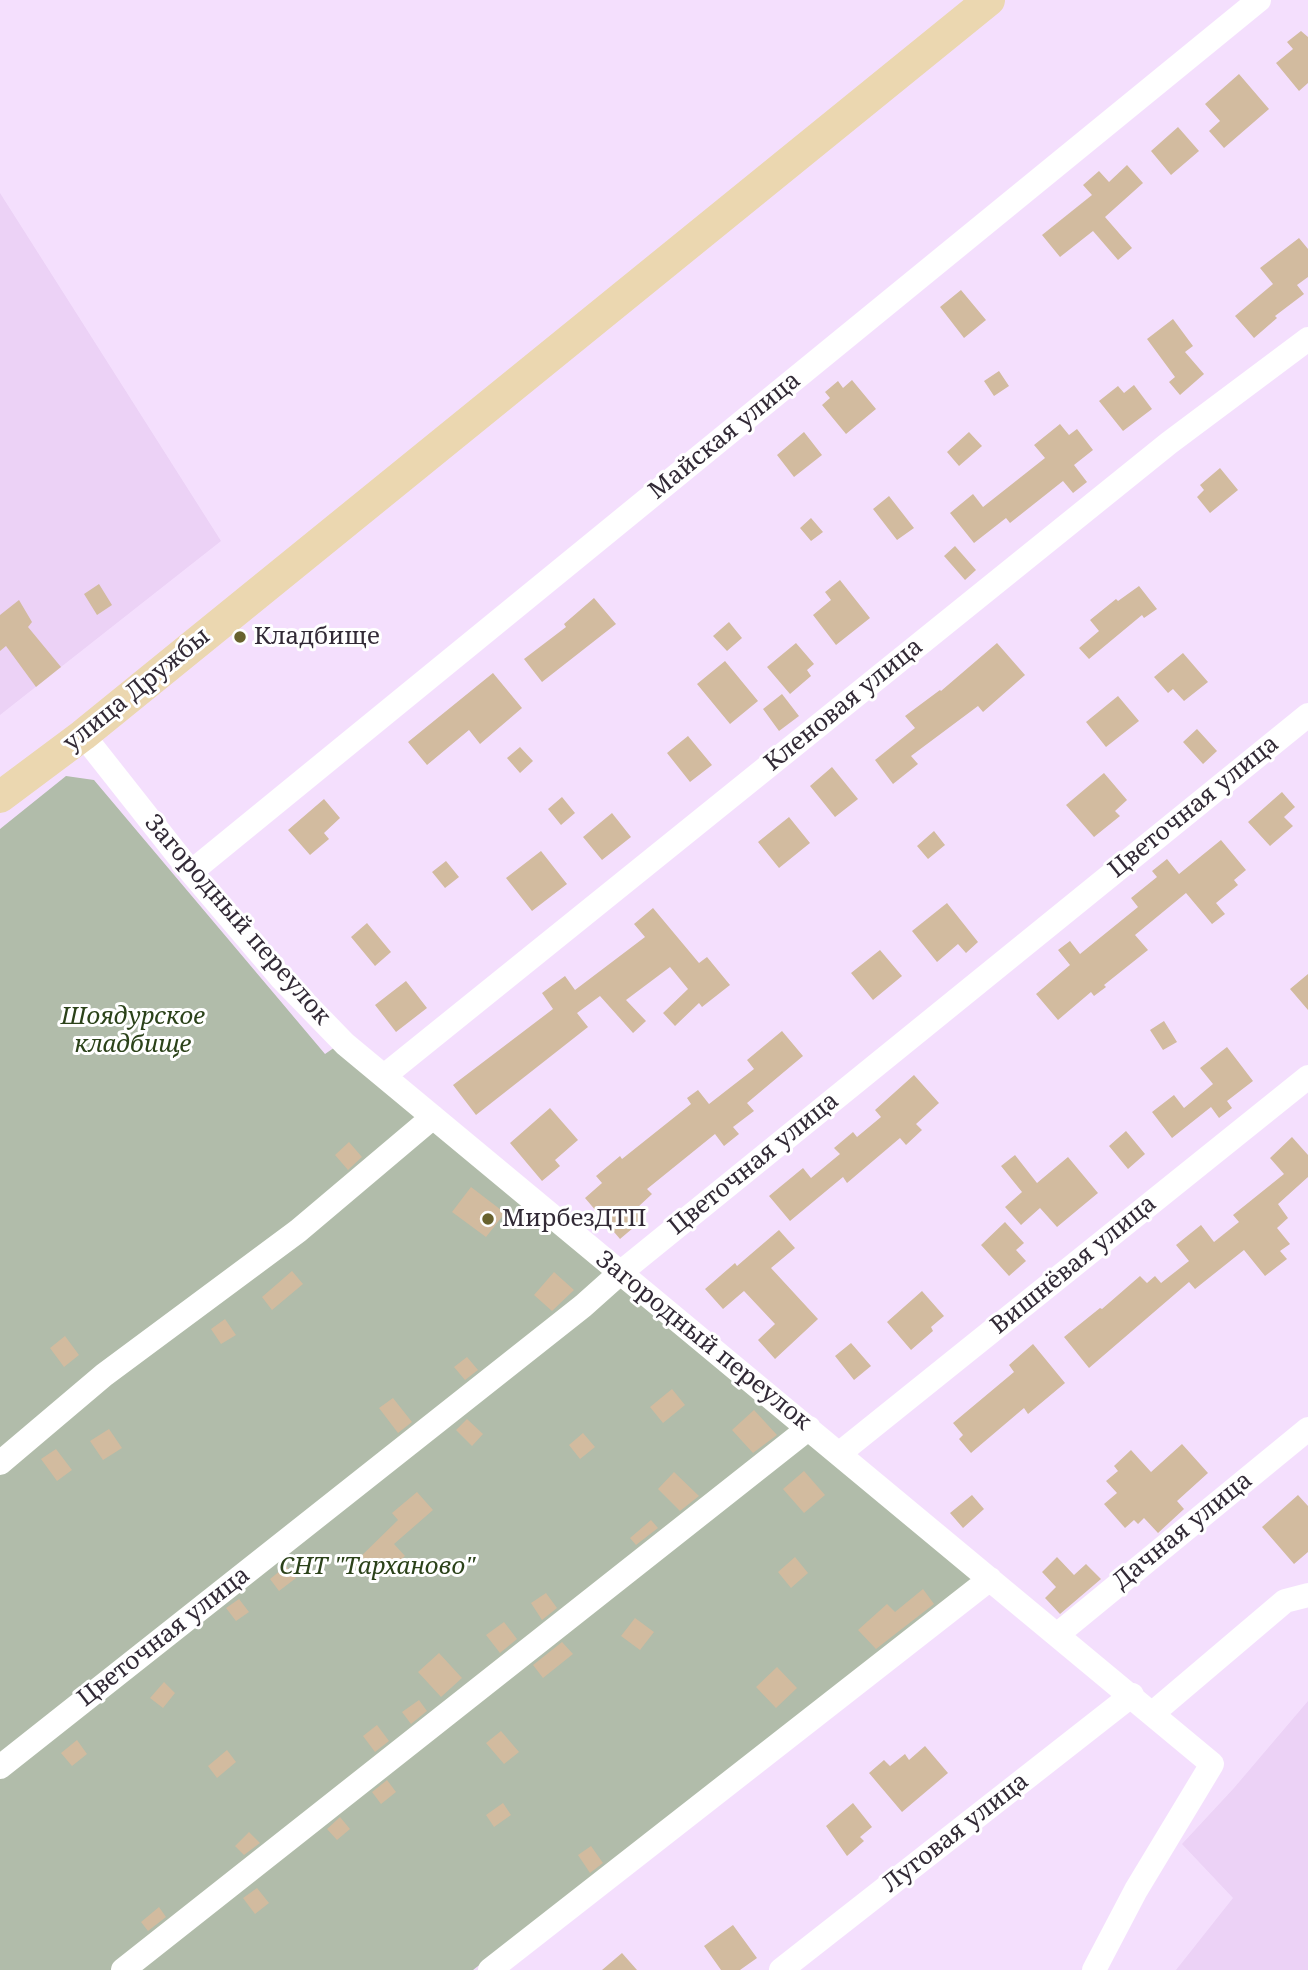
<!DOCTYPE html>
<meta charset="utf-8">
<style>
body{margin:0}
canvas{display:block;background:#f4dffd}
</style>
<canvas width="1308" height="1970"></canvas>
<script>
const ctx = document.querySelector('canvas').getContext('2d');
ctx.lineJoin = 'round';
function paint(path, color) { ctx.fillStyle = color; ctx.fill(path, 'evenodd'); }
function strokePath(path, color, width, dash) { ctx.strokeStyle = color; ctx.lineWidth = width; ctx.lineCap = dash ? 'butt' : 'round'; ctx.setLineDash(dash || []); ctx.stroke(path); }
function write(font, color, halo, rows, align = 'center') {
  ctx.font = font + ' "Noto Serif",serif'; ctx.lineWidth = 6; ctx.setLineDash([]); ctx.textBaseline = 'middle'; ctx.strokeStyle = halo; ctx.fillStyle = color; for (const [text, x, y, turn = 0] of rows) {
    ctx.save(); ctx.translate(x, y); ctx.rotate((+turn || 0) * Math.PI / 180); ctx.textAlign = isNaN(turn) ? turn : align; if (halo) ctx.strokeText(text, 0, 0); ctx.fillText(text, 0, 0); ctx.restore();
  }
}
const built = new Path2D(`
 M0,193L221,541L0,715Z
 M1308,1701V1970H1176L1233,1898L1182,1844L1234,1788Z`);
const green = new Path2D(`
 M66,776L94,780L325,1054L338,1045L979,1574L473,1970H0V829Z`);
const building = new Path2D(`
 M1301,31L1308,37V83L1299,91L1276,63L1293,49L1287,42Z
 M1239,74L1269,109L1224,148L1209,131L1220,121L1205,104Z
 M1178,127L1199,151L1171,175L1151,151Z
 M1127,165L1143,183L1105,217L1132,248L1118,260L1093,231L1060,257L1042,235L1092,195L1083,185L1099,171L1109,182Z
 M1299,238L1308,249V277L1297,285L1304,294L1275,316L1277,318L1254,338L1235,316L1273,284L1260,268Z
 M961,290L986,320L964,338L940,307Z
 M1173,319L1193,346L1185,352L1204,374L1180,395L1169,382L1175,377L1147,339Z
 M999,371L1009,386L994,396L984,381Z
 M852,380L876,409L846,434L822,405L830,398L825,392L838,381L843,388Z
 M1134,385L1152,409L1123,431L1099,401L1118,386L1124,393Z
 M1060,424L1069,435L1077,429L1093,450L1074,465L1087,482L1073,493L1063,481L1010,523L1006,518L974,543L950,513L973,494L983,507L1045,458L1034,445Z
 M804,432L822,455L794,477L777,455Z
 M969,432L982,446L959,466L947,452Z
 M1220,468L1238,490L1210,513L1197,497L1204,490L1200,485Z
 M889,496L914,528L897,540L873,509Z
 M811,518L823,532L811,541L800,528Z
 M955,546L976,570L965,580L944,556Z
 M840,580L870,618L836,645L813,615L831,600L825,592Z
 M99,584L112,605L97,615L84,594Z
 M1139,586L1157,609L1144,618L1142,615L1089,659L1079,648L1099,631L1090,620L1116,599L1118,601Z
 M594,598L616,624L542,682L524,659L566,627L564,624Z
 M19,600L32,622L28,627L61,667L36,687L6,646L0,651V615Z
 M729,622L742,638L727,651L713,636Z
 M796,643L814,664L807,670L811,676L790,694L767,667Z
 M997,643L1025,675L983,712L978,706L911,756L918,764L893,784L875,760L915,728L905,716L940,690L941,691Z
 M1183,653L1208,682L1184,701L1173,689L1168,693L1154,677Z
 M725,661L758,701L730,724L697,684Z
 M493,673L522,708L480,744L469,730L427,765L408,742Z
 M782,694L799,716L779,731L763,709Z
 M1118,696L1139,721L1106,747L1086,722Z
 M1197,729L1217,751L1203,764L1183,742Z
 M688,736L712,765L690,782L667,753Z
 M520,747L533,761L520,773L507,758Z
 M832,767L858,799L835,817L810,786Z
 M1104,773L1127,800L1115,811L1120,816L1094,837L1066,805Z
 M1282,792L1295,807L1284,817L1293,826L1270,846L1248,822Z
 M562,797L575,813L561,825L548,809Z
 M324,799L340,818L324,833L329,839L310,855L288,830Z
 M612,813L631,837L602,860L583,837Z
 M789,817L810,843L779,868L758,842Z
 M934,831L945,845L928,859L917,846Z
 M1221,840L1246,870L1234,880L1238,885L1216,903L1225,914L1212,924L1186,893L1135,935L1148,950L1104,985L1106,987L1094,996L1091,992L1058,1020L1036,994L1070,965L1058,950L1070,941L1080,954L1138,907L1131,898L1157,877L1152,871L1167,859L1179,874Z
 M541,851L567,884L532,911L506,878Z
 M446,861L459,877L445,888L432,872Z
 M947,903L978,942L966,953L958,944L937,962L912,931Z
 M653,908L699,963L707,957L730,985L702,1007L699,1003L675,1026L663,1013L688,989L670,967L626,1000L646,1021L633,1033L600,996L577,1013L588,1027L476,1115L453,1085L553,1009L542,993L565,976L575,990L645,937L634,924Z
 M367,923L391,952L375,966L351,937Z
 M880,950L902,976L873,1000L851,973Z
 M1308,974V1010L1290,989Z
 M406,981L427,1008L396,1032L375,1005Z
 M1164,1021L1177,1042L1163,1050L1150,1030Z
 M782,1031L803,1056L747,1103L754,1111L733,1127L739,1134L724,1146L715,1134L647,1189L652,1194L638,1207L646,1217L620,1239L585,1198L602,1183L596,1176L620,1156L622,1159L691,1104L687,1098L698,1090L709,1104L754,1069L747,1060Z
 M1227,1047L1253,1081L1227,1101L1232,1108L1219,1118L1211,1107L1172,1138L1152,1112L1174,1095L1184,1108L1213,1084L1200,1068Z
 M914,1075L939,1103L916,1124L922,1130L906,1145L900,1138L847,1183L843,1177L790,1221L769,1196L803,1168L811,1178L840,1154L834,1148L853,1132L857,1137L881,1117L875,1110Z
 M550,1108L578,1140L555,1160L560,1166L542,1181L510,1143Z
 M1126,1131L1145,1154L1128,1169L1109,1146Z
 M1292,1137L1308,1155V1177L1278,1204L1288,1218L1277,1228L1290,1244L1280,1251L1287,1259L1265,1276L1244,1250L1195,1289L1189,1282L1089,1368L1064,1337L1100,1308L1102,1309L1140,1276L1147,1283L1155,1276L1161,1283L1189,1261L1176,1245L1201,1225L1214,1242L1239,1222L1233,1215L1284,1174L1270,1158Z
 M349,1142L362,1157L348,1170L335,1155Z
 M1015,1155L1037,1183L1068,1157L1098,1193L1057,1227L1040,1208L1021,1225L1005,1207L1022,1192L1001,1166Z
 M471,1187L505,1213L486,1237L452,1212Z
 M1005,1222L1024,1243L1016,1250L1026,1261L1009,1276L981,1245Z
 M779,1230L795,1248L771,1268L818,1319L775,1359L758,1340L775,1324L744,1291L723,1309L705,1289L735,1263L737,1266Z
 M292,1271L303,1284L272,1310L262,1297Z
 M554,1272L574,1290L552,1311L534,1295Z
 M922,1291L944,1316L931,1327L933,1331L911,1350L887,1322Z
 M225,1319L236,1335L221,1344L211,1329Z
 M65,1336L79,1355L64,1367L50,1348Z
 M851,1343L871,1366L854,1380L835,1356Z
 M1033,1344L1065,1383L1028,1414L1024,1408L971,1453L959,1439L963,1435L953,1423L1014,1372L1009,1365Z
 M467,1357L478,1370L465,1380L454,1367Z
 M672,1389L685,1405L663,1423L650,1407Z
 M393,1398L412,1422L398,1433L379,1408Z
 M754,1410L777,1435L753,1453L732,1430Z
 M467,1419L483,1434L472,1446L456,1430Z
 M109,1429L122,1448L103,1460L90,1441Z
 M583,1433L595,1447L580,1459L569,1445Z
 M1182,1444L1208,1473L1177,1501L1184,1509L1158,1533L1144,1518L1138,1524L1134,1520L1125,1528L1104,1504L1117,1493L1106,1481L1118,1471L1114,1466L1131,1450L1151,1472Z
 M56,1449L72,1470L57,1481L41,1459Z
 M804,1471L825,1495L804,1513L783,1489Z
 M674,1472L699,1496L680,1511L658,1489Z
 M417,1492L433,1510L394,1544L405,1556L390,1570L378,1558L363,1572L354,1563L398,1520L392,1513Z
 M972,1495L984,1509L963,1528L950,1513Z
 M1298,1495L1308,1506V1552L1294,1564L1262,1527Z
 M651,1520L658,1528L636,1545L630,1538Z
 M795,1557L808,1573L791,1588L778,1572Z
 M1057,1557L1074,1575L1086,1564L1101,1579L1060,1614L1045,1598L1056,1587L1042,1572Z
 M286,1566L296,1578L279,1591L270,1579Z
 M923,1589L934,1604L876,1649L858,1630L887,1604L895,1612Z
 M546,1593L557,1608L542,1620L531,1603Z
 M239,1599L249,1612L236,1621L226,1608Z
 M635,1618L654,1632L640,1650L621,1636Z
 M504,1622L517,1639L500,1653L486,1635Z
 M562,1642L573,1654L543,1678L533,1665Z
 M439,1653L462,1678L441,1697L418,1672Z
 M777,1667L797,1688L776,1708L756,1687Z
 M164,1682L175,1693L163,1708L150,1698Z
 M419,1700L427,1711L411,1724L402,1712Z
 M377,1725L389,1741L375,1752L363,1736Z
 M501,1731L519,1752L504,1764L486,1743Z
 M77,1740L87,1754L72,1766L61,1753Z
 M925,1746L948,1773L902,1812L869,1773L884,1760L890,1766L905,1754L909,1760Z
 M227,1750L236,1762L217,1778L208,1766Z
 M387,1780L396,1792L381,1804L372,1792Z
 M503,1803L511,1815L494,1827L486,1815Z
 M853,1803L872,1827L860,1837L864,1841L847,1856L826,1826Z
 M340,1817L350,1829L337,1840L327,1829Z
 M249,1832L260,1843L244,1855L235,1846Z
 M591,1846L603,1863L590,1873L578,1855Z
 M257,1888L269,1903L255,1914L243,1898Z
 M159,1907L166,1917L148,1931L141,1922Z
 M733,1925L757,1958L740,1970H721L704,1946Z
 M622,1953L637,1970H602Z`);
const minor = new Path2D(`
 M83,735L191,872L282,979L345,1044L1212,1764L1136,1890L1094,1970
 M191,872L1259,0
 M384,1076L1169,443L1308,339
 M840,1453L1308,1077
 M0,1463L104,1375L298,1231L433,1117
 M1058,1634L1308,1429
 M1153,1713L1285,1601L1308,1595
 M0,1767L583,1306L620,1273L1308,715
 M123,1970L809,1428
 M490,1970L990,1579
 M781,1970L1132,1695`);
const major = new Path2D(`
 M0,797L83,735L989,0`);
const markers = [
 [240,637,7,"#68622e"],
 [488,1219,7,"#68622e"]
];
const streetNames = [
 ["Майская улица",725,436,-39],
 ["улица Дружбы",137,690,-39],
 ["Кленовая улица",844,705,-39],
 ["Цветочная улица",1194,807,-39],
 ["Загородный переулок",237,920,49],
 ["Цветочная улица",754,1164,-39],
 ["Вишнёвая улица",1074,1265,-39],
 ["Загородный переулок",703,1341,39],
 ["Дачная улица",1183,1531,-39],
 ["Цветочная улица",164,1637,-38],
 ["Луговая улица",956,1833,-38]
];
const poiNames = [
 ["Кладбище",254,637],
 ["МирбезДТП",502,1219]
];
const parkNames = [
 ["Шоядурское",133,1017],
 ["кладбище",133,1045],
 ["СНТ \"Тарханово\"",377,1567]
];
paint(built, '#ecd2f6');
paint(green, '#b1bcaa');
paint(building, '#d2bb9f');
strokePath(minor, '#fff', 24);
strokePath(major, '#ebd7b0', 32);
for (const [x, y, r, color] of markers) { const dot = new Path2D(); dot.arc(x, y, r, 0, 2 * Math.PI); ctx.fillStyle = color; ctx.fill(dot); strokePath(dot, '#fff', 2.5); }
write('24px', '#322a36', '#fff', streetNames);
write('24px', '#322a36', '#fff', poiNames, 'left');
write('italic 24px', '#2b4219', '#fff', parkNames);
</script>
